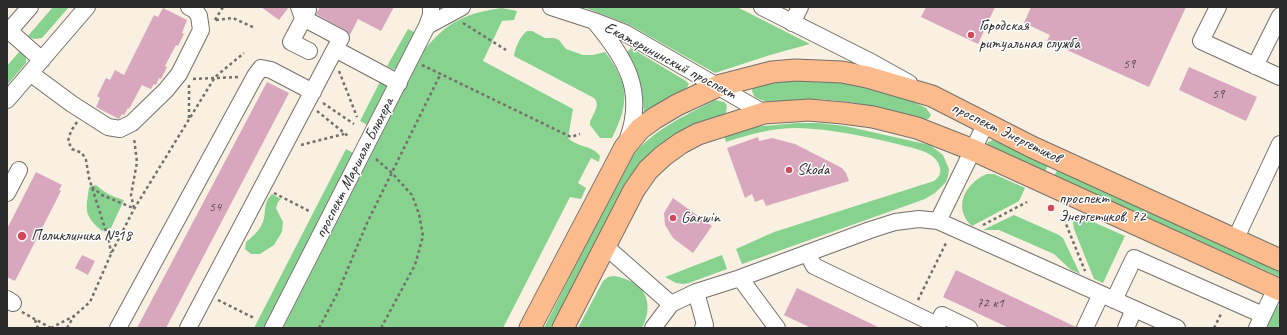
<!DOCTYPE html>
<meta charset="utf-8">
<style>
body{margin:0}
#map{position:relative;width:1287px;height:335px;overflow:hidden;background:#f9f0e2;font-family:Caveat,sans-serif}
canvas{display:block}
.frame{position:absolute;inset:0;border:8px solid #2b2b2b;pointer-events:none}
</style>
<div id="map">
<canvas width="1287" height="335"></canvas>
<div class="frame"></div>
</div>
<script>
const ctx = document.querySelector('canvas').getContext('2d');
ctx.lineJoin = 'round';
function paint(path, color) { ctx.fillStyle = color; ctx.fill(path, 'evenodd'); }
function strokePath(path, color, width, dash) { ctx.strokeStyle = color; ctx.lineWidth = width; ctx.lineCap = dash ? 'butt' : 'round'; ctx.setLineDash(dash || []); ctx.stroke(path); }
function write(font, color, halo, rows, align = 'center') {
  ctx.font = font + ' Caveat,sans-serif'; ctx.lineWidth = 3; ctx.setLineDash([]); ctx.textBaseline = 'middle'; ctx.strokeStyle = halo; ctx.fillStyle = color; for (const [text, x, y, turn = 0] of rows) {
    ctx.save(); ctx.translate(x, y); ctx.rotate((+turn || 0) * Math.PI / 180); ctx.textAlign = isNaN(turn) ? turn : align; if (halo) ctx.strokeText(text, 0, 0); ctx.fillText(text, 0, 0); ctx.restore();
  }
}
const green = new Path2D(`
 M53,7H69L42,38L35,39L27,37Z
 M583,7H737L810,44L770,55L715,73L628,24Z
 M502,8L517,11L514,20L502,21L483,61L573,109L568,138C579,148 592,145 600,156L599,162L591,158L578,183L586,188L581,199L570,197L503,328H283L425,49C448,21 467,13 502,8Z
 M408,29L416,33L397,70L393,69L387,66Z
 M527,31H532L545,38H554L559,40L566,49L583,55H593L605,52C629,84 630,102 612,138H600L590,125V122C593,114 601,105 594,98L514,56C515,48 520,36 527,31Z
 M631,48L686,81L689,84L686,89L644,115C643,89 641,75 627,52Z
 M20,51C24,55 27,57 26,63L7,85V66Z
 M382,78L391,85L369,126L360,121Z
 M766,79L834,80L902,96L926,108L931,115C929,120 926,120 922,119C885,108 843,98 804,99C790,100 765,106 754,96L752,91L753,87Z
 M715,100L724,102L727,105L726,113L626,184L551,328H544L619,179C622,173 626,167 630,160C649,131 685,116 715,100Z
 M797,123H819L845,126L930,145L943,155L949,169L948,176L946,182L935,193L925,199L742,264L736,249L774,232L934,181C939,177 941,174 940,168C939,163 936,159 932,156C922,149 908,147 897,144C864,136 832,129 798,128C772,128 751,134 726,142L724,136L753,127Z
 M993,140L999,141L1048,165L1045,172L987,144L988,142Z
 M346,149L355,154L265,328H254Z
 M1058,169L1280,269V277L1054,176Z
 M987,174H994L1025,188L1019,201L972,226C952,208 965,183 987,174Z
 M96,185C105,193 113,197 124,200L111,228L102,231C83,215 86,210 89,187Z
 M272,194L281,199L278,202L276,208L283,222L282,232L274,245L260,254H251L245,249L246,242C252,237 257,233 261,226C268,214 261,205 272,194Z
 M1014,215L1059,235L1063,238L1080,274L1070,269L1054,254L999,230H983Z
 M1080,216L1125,236L1103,283L1094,279L1074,229L1073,222L1077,217Z
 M722,255L727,269L689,283L683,284L676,283L665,277Z
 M614,276C643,281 656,300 642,328H578L603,281L608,277Z
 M1280,305V328H1262L1275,307Z`);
const building = new Path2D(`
 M261,7H289L279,20Z
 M320,7H394L381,31L358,19L350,35L345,30L316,14Z
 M926,7H995L978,44L921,17Z
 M1031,7H1186L1149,87L1047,41L1050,35L1024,23Z
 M163,8L187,20L182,33L184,34L178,46L176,45L165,66L167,67L161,79L159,78L156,85L154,84L151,89L142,85L129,109L128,108L124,115L122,114L119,119L96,107L100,98L97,96L106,78L110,80L115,70L124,75L154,15L158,17Z
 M1189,67L1257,97L1246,121L1179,90Z
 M267,82L289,93L189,284L166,328H137Z
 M758,137L759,141L772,138L795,144L842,168L846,173L849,181L766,206L763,199L755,202L752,194L745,198L727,148Z
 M36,172L62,185L59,190L61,191L15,281L7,277V229Z
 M673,198L712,226L693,253L673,238L665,225L664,213Z
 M82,255L95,261L88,275L75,268Z
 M956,270L1076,327V328H1009L943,297Z
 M797,288L880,328H811L784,315Z`);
const path = new Path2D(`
 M215,20L223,7
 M216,20L233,18L255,28
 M463,23L506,50
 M422,65L571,137L580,134
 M339,71L357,117
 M193,79L238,77
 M189,85V118
 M323,103L354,124
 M317,111L348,136
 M77,122L71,131L68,141L72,149L82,153L86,160L89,178L109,241L111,253
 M301,145L344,134
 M376,159L392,173L412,195L419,214L423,236L415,265L381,328
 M92,187L102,195L133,208
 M274,193L309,211
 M134,208L131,195L137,162L134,138
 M1064,219L1085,271
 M983,225L1027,202
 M218,300L254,318
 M918,300L946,243
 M22,312L51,328
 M35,320L38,328
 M51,328L74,316L90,302L111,254L134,209L215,77L244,53
 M67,328L74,316
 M319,328L338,292L367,223L441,73
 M1214,328L1222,312`);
const minor = new Path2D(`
 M299,7L303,18L341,38L335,49L399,83
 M551,7L594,21L625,33L764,113
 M762,7L873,63L909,83
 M1218,7L1201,41L1280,77
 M308,10L291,42L309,51
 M595,22C626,59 646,92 627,141
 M792,23L800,7
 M427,26L462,7
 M7,29L42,60
 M9,31L30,7
 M1255,66L1280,16
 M30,73L72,104L108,127L120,129L132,123L166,90L179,74L201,30L199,16L195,10L189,7
 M7,100L87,7
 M7,193L19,170
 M938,221L986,123
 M1235,240L1280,144
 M605,246L671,304
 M807,253L814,266L937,325
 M740,278L777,328
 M696,292L705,325L703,328
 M7,299L13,303
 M1114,300L1134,258L1263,315
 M118,328L255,76L261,68L271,70L313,92
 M188,328L335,49
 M273,328L427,26L431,15V7
 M653,328L671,304L696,292L740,278L870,230L895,222L919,219L938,221L1177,328
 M936,328L942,315L969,328
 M1085,328L1101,294
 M1126,328L1134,309
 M1257,328L1276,288`);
const major = new Path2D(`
 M530,328L625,147L640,129L655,118L677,105L718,86L772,72L795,70L842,72L867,77L932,96L1032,147L1280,260
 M563,328L634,190L648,170L663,156L681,143L698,134L764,113L809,110L843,113L873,117L917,128L973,150L1280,290`);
const markers = [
 [971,35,4,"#d1495b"],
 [789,170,4,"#d1495b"],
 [1051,208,4,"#d1495b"],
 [673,218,4,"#d1495b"],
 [22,236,5,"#d1495b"]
];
const numberNames = [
 ["59",1129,64],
 ["59",1218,94],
 ["54",215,207],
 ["72 к1",990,303]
];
const poiNames = [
 ["Городская",979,26],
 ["ритуальная служба",979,44],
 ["Skoda",797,170],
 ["проспект",1059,199],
 ["Энергетиков, 72",1059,217],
 ["Garwin",681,218],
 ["Поликлиника №18",31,236]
];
const streetNames = [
 ["Екатерининский проспект",670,61,28],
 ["проспект Энергетиков",1006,133,26],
 ["проспект Маршала Блюхера",355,168,-63]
];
paint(green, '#87d28f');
paint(building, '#d8a7be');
strokePath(minor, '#73706b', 18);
strokePath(major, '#73706b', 23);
strokePath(path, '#73706b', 2.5, [3, 3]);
strokePath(minor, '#fff', 16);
strokePath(major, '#fbbb8c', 21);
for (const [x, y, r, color] of markers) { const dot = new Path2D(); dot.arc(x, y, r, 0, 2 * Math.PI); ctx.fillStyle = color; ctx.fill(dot); strokePath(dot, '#fff', 1.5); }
write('14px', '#564a50', null, numberNames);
write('16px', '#2b2b2b', '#fff', poiNames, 'left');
write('16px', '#2b2b2b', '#fff', streetNames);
</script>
